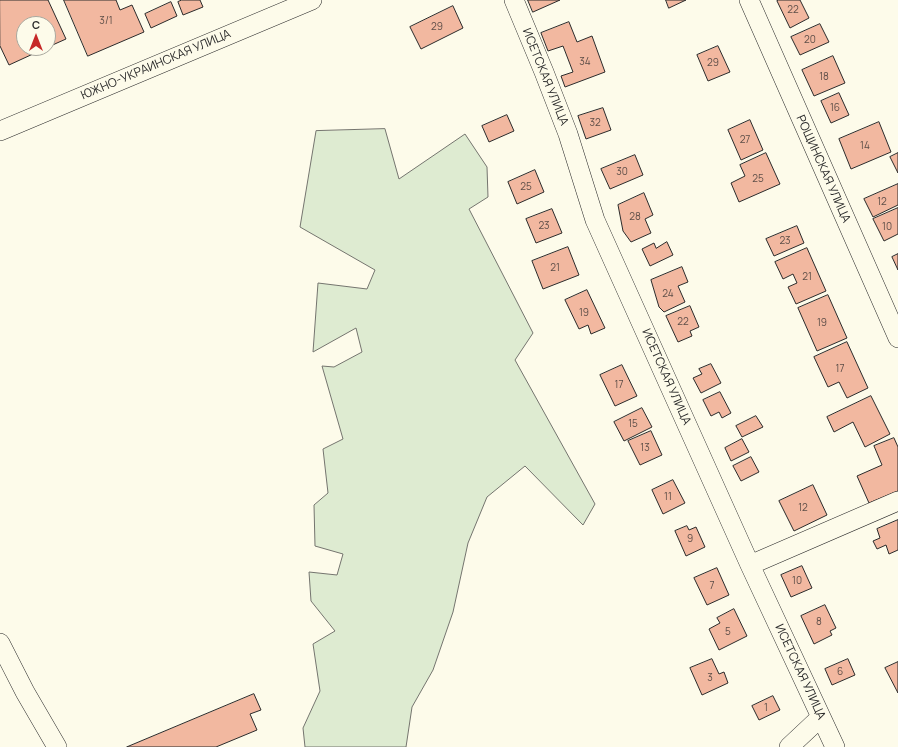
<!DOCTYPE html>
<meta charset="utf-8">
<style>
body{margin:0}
#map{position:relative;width:898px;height:747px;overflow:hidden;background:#fdfbea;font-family:Manrope,sans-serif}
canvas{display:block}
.north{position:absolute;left:16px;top:16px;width:40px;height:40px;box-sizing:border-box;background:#fdfbea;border:1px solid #a9a89e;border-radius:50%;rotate:0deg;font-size:11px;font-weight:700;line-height:16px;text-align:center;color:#2b2b2b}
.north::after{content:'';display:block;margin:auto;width:14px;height:18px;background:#c62828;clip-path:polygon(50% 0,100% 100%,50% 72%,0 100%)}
</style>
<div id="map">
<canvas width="898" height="747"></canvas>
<div class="north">С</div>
</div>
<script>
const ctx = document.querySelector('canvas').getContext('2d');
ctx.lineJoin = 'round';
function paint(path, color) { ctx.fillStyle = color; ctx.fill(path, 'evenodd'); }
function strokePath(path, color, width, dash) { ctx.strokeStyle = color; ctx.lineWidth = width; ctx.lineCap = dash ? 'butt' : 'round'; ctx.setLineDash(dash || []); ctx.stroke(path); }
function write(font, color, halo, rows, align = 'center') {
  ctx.font = font + ' Manrope,sans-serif'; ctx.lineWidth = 3; ctx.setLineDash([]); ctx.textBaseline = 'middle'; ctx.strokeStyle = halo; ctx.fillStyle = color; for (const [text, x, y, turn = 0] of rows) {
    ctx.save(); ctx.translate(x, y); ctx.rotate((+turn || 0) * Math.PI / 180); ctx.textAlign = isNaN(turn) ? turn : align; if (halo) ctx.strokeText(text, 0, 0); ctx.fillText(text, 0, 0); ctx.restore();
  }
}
const green = new Path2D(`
 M385,129L399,179L465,134L487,167L488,197L469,209L533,333L515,360L595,504L583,525L525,466L487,497L468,543L453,612L433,670L412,707L406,747H305L303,728L320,691L313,644L335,631L311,601L309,572L337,575L343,554L315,546L314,505L328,493L323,449L343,439L322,366L334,367L362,352L356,328L313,352L318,283L367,289L375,270L300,227L316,131Z`);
const building = new Path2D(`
 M0,0H48L66,39L48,47V24H24V48H46L9,65L0,46Z
 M64,0H116L120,10L132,5L144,32L88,56Z
 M182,0H200L203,7L183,15L178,2Z
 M528,0H560L533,12Z
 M666,0H686L669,8Z
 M779,0H800L809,18L790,28L777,1Z
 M171,2L177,16L151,28L145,14Z
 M453,6L463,28L421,49L410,27Z
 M569,22L577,42L592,36L605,72L565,87L561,76L573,72L563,46L548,51L541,33Z
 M820,24L829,42L800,55L791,37Z
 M718,46L730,72L708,81L697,55Z
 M833,56L845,83L814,96L802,70Z
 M839,93L849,115L831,123L821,101Z
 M603,108L611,130L586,139L578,116Z
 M507,115L514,131L489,142L482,126Z
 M750,120L763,150L741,160L728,130Z
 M879,122L891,152L851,169L839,139Z
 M766,153L780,184L739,202L731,183L745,176L740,165Z
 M898,153V173L890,157Z
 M635,155L643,175L610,189L601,169Z
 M535,170L544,192L517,204L508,182Z
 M898,184V205L873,217L864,199Z
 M644,193L653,215L645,219L651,233L631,242L623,231L618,205Z
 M898,208V234L884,241L873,219Z
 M552,209L562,233L536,243L526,219Z
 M797,226L804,243L774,256L766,239Z
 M667,242L673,255L650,266L642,249L654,243L656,248Z
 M568,247L579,275L543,289L532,261Z
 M807,248L826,291L796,304L788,287L797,283L793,274L783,279L775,262Z
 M898,254V270L892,257Z
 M682,267L688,282L678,286L685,302L664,312L659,307L651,280Z
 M587,290L605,328L591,334L588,325L579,329L565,300Z
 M828,295L847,338L817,351L798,308Z
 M690,306L699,327L690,331L692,336L678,342L666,316Z
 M847,342L868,388L847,398L839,382L828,387L814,357Z
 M711,364L721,383L701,393L693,378L702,374L699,369Z
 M622,365L637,396L615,406L600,375Z
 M720,392L731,413L722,418L719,412L711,416L703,400Z
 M871,396L890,434L865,447L853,422L834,432L827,417Z
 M642,408L652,427L624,441L614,422Z
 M756,416L763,427L742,437L736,426Z
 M651,431L662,455L640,465L628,441Z
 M894,438L898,447V491L869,503L857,476L882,465L874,446Z
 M742,439L749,452L731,461L725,448Z
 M751,457L759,472L741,481L733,466Z
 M673,480L685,503L663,514L652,490Z
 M813,485L827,515L794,531L779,501Z
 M898,520V550L889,554L886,545L877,549L873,541L880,538L877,529Z
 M687,526L689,530L696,527L705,547L686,556L675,531Z
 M802,566L812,588L791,597L781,575Z
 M717,568L729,595L707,605L694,578Z
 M825,605L836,628L830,631L832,635L814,644L801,616Z
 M734,609L747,636L719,650L709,629L720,623L717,618Z
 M712,659L719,674L724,672L728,683L702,695L690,668Z
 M848,659L855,675L832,685L825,669Z
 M898,662V693L885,668Z
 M254,694L261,710L250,714L257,730L216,747H127Z
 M773,696L780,710L759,720L752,706Z`);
const minor = new Path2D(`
 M514,0L544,72L568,134L595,220L750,565L835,747
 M749,0L898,338
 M0,131L312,0
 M750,565L898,501
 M0,643L25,692L57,747
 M789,747L821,717`);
const numberNames = [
 ["22",793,10],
 ["3/1",106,21],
 ["29",437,27],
 ["20",810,40],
 ["34",585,62],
 ["29",713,63],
 ["18",824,77],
 ["16",835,108],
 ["32",595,123],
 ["27",745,140],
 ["14",865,146],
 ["30",622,172],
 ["25",758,179],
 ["25",526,187],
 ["12",882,202],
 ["28",635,217],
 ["23",544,226],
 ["10",887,227],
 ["23",785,241],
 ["21",555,268],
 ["21",807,277],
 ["24",668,294],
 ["19",584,313],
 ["22",683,322],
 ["19",822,323],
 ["17",840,369],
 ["17",619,385],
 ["15",633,424],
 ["13",645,448],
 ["11",668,497],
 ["12",803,508],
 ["9",690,539],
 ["10",797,581],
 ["7",712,586],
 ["8",819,622],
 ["5",728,632],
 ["6",840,672],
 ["3",710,678],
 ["1",766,708]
];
const streetNames = [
 ["ЮЖНО-УКРАИНСКАЯ УЛИЦА",156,65,-23],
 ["ИСЕТСКАЯ УЛИЦА",545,77,68],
 ["РОЩИНСКАЯ УЛИЦА",823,169,66],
 ["ИСЕТСКАЯ УЛИЦА",666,377,66],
 ["ИСЕТСКАЯ УЛИЦА",800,672,65]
];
paint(green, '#deebd1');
strokePath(green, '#74746e', 1);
paint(building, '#f2b8a0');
strokePath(building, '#2b2b2b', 1);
strokePath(minor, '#2b2b2b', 20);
strokePath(minor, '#fdfbea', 19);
write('10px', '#5d4e48', null, numberNames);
write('12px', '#2b2b2b', '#fdfbea', streetNames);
</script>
